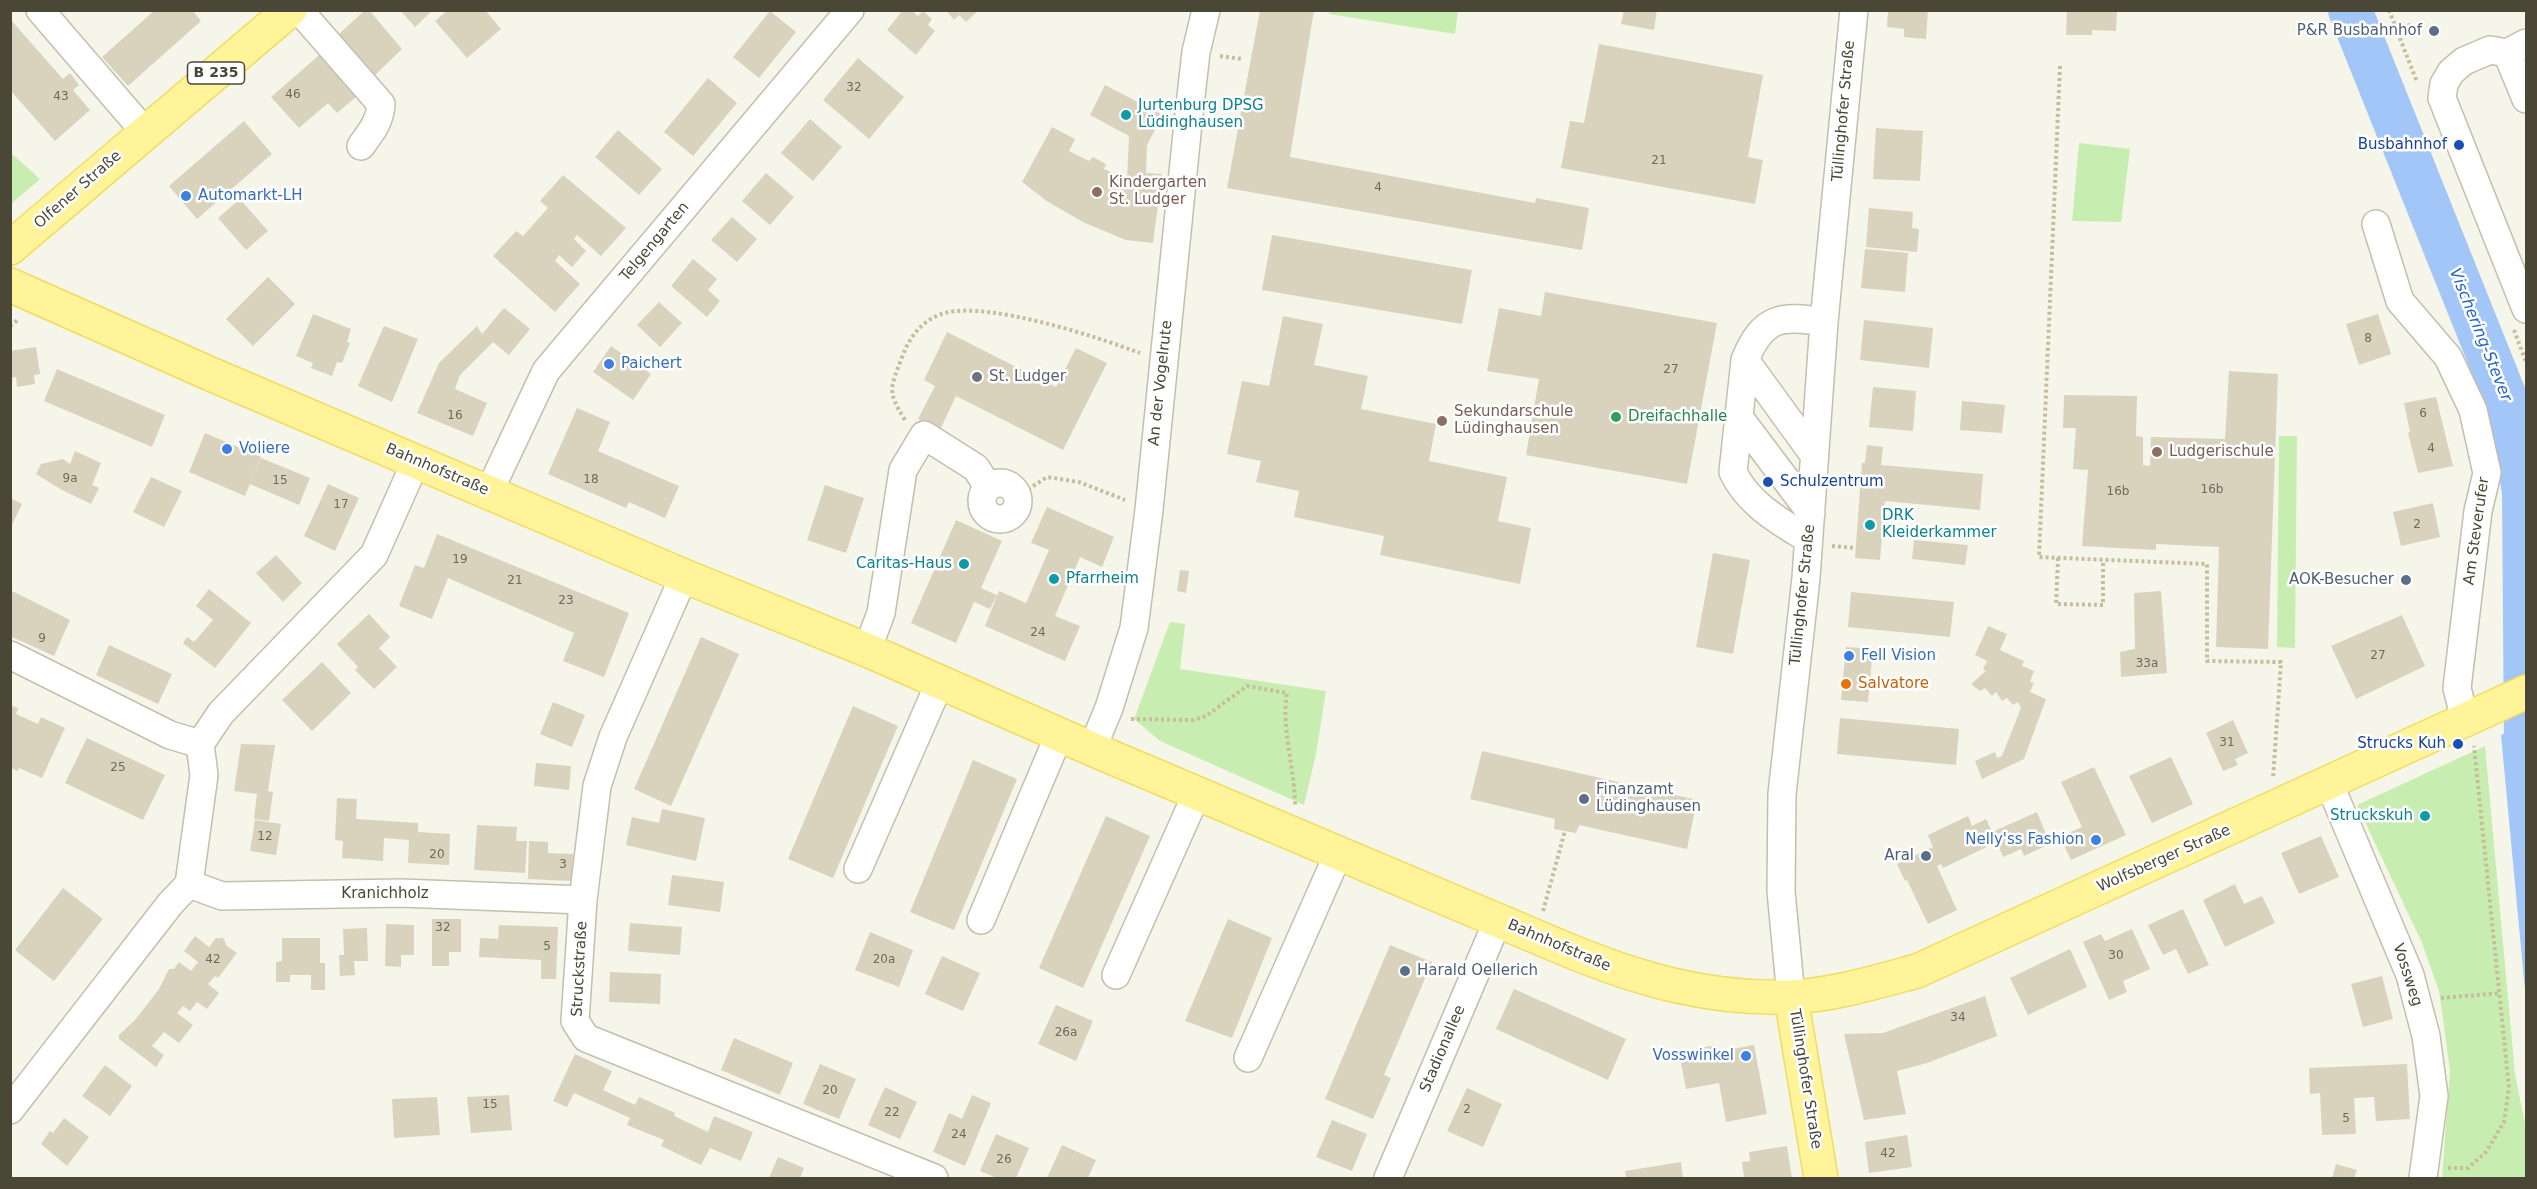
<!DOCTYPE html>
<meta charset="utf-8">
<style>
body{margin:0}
#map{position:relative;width:2537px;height:1189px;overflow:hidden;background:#f6f5ea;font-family:"DejaVu Sans",sans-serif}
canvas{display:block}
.frame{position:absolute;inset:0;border:12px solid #4b4737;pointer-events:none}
</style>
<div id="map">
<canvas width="2537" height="1189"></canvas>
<div class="frame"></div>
</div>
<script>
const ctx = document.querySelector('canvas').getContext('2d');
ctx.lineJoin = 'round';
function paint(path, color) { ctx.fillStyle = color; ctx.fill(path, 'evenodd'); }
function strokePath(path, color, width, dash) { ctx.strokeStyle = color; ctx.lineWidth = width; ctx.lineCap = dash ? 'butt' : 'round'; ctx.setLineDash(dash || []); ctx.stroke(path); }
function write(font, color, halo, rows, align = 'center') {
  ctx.font = font + ' "DejaVu Sans",sans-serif'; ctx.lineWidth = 5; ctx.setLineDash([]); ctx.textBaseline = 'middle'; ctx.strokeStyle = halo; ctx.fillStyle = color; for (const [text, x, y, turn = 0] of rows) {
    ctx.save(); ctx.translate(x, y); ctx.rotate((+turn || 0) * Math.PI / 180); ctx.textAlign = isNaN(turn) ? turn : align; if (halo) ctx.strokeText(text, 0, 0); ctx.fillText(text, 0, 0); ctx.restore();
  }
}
const green = new Path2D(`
 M1330,10H1458V11L1455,34L1329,14Z
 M2079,143L2130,149L2121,222L2072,221Z
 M10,152L40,179L11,204H10Z
 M2279,436H2297L2295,648L2277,647Z
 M1170,622L1185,624L1180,669L1326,691L1316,754L1304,805L1160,741L1134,719Z
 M2485,746L2515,1074L2526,1129V1178H2442L2450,1070L2439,991L2422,943L2357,805Z`);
const water = new Path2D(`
 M2526,724V1001L2501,735Z`);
const river = new Path2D(`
 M2350,10L2511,412L2524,492L2526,749`);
const building = new Path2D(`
 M155,10H192L201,21L128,86L102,57Z
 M365,10H369L402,49L375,75L339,34Z
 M400,10H433L415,27Z
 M448,10H485L501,29L467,58L435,21Z
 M903,10H911L918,16L923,11L932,19L928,25L935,31L916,55L887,30Z
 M946,10H979L966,22L959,15L954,20Z
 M1260,10H1314L1290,157L1535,203L1536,198L1589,208L1582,250L1227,188Z
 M1624,10H1657L1654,30L1621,24Z
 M1888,10H1928L1926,39L1904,37V29L1887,27Z
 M2067,10H2117L2116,31L2092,30V35H2066Z
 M770,11L796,32L759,78L733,57Z
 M10,19L63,79L70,73L79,85L73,90L90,110L55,141L10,90Z
 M1599,44L1763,75L1748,157L1763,160L1755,204L1561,168L1570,121L1584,123Z
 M325,50L357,96L337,113L328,103L299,128L271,97Z
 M858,58L904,97L869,139L823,100Z
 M708,78L737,103L693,156L664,132Z
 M1105,85L1163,115L1147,145L1146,173L1162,174L1153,243L1126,240L1085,223L1048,202L1022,182L1052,127L1075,139L1069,151L1089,161L1093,157L1106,164L1104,169L1127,179L1129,136L1090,115Z
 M810,119L842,147L813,181L781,153Z
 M244,121L272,154L197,219L169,186Z
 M1876,128L1923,131L1920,181L1873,179Z
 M618,130L662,169L639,195L595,157Z
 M766,173L794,197L770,225L742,201Z
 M563,175L626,228L601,256L577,235L574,239L586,251L572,267L559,255L555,261L580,284L555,312L493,256L516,231L523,236L548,208L540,201Z
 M240,199L268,231L246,250L218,218Z
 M1869,208L1913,212L1912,228L1919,229L1917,252L1866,247Z
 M732,217L757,239L737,262L711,240Z
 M1272,235L1472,270L1462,324L1262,290Z
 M1865,249L1908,253L1905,292L1861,288Z
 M693,259L717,279L708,290L720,301L707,317L671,286Z
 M268,277L295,304L253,346L226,319Z
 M1545,292L1717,323L1687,484L1526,455L1539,379L1487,371L1499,308L1541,316Z
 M659,302L682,323L660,347L637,325Z
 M504,308L530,329L509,355L493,342L460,375L455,389L487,403L473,436L417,413L439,363L477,326L482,334Z
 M313,314L351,329L347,342L350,343L342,363L337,362L332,376L311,368L313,363L296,356Z
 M2378,314L2391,354L2359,365L2346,324Z
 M1283,316L1323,324L1314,365L1368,376L1361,409L1436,424L1429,461L1507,477L1498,521L1531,528L1520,584L1380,555L1384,536L1294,517L1299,491L1256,482L1261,461L1227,454L1242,381L1269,386Z
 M1864,320L1933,328L1929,368L1860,360Z
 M384,326L418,339L392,402L358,386Z
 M947,332L1056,387L1076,348L1107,363L1063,450L956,396L940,430L918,419L935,386L924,380Z
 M611,346L651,374L633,400L593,372Z
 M36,347L40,374L34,375L35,384L17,387L16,377L10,378V351Z
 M57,369L165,415L152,447L44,401Z
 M2229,371L2278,374L2268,649L2216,647L2219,547L2156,544V550L2082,546L2088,470L2073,469L2076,428H2063L2064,395L2137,396L2136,436L2143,437V465L2150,466L2151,437L2225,439Z
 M1873,387L1916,391L1913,431L1869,427Z
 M2436,397L2453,466L2418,473L2408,433L2410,432L2404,403Z
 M1962,401L2005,405L2002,433L1960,430Z
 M577,408L610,422L598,451L679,486L665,518L629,502L626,508L548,474Z
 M205,433L261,457L245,496L189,472Z
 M1867,445L1883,447L1881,465L1983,474L1980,510L1885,501L1880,560L1855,558L1862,463H1865Z
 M75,451L101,463L92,485L99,488L91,504L62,490L36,474L41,464L63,459L70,464Z
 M261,458L310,478L299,505L250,484Z
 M151,477L182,491L164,527L133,512Z
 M328,484L359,498L335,551L304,536Z
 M825,485L864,498L846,553L807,540Z
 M10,498L22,504L10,529Z
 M2433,503L2440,537L2401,546L2393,512Z
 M1047,507L1114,537L1102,567L1080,557L1055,616L1080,626L1065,661L985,626L999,591L1026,603L1049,550L1031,543Z
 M956,520L1002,541L981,588L997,595L990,609L974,602L956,643L911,623Z
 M437,534L629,613L604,677L563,661L574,633L448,578L432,619L399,606L415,565L424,568Z
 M1914,540L1968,545L1965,565L1912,559Z
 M1713,553L1750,560L1733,654L1696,647Z
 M276,555L302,583L283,602L256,573Z
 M1180,570L1189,571L1186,593L1177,591Z
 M209,589L251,623L215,668L183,643L187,637L194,642L213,620L196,606Z
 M10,590L70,620L54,656L10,636Z
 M2161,591L2167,673L2121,677L2120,652L2135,649L2134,593Z
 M1851,592L1954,602L1950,637L1848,627Z
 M369,614L390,637L379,648L397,667L374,689L355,670L358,667L337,644Z
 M2402,615L2425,666L2356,699L2331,646Z
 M1988,626L2007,634L2000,650L2024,661L2022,666L2034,671L2030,682L2034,683L2030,692L2046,699L2024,759L1982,779L1975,761L1995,752L1997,758L2002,756L2021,708L2018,702L2013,705L2007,698L2002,701L1996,692L1992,696L1985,688L1980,691L1971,684L1986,671L1983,670L1987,661L1975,655Z
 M701,637L739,654L671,806L634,789Z
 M109,645L172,674L158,704L96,675Z
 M1846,647L1873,649L1868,702L1841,700Z
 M322,662L351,693L312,731L282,700Z
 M553,702L585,715L572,747L540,734Z
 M10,705L18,708L16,714L38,724L41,717L65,728L42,778L19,768L18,771L10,768Z
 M853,706L898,726L833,878L788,859Z
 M1840,718L1959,729L1956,765L1837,754Z
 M2233,720L2248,753L2235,759L2238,765L2223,771L2206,733Z
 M87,738L165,775L143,820L65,783Z
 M241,744L275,745L268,791L273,792L269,821L254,819L257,794L234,791Z
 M1482,751L1697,800L1687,849L1579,825L1576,833L1554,829L1555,819L1470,799Z
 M2171,757L2193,804L2152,823L2129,776Z
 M973,760L1017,779L954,930L910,912Z
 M536,763L571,766L569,790L534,786Z
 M2094,767L2126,835L2071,860L2060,837L2082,827L2061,782Z
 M337,798L357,799L356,819L418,823V832L450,834L449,865L408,863L409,840L384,838L383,861L342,858L343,841L335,840Z
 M662,809L705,818L696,861L626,845L632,817L659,823Z
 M2037,812L2050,844L2024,856L2021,849L2003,857L1997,842L1943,868L1941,864L1937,866L1957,910L1928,924L1907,880L1905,881L1897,864L1933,847L1928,835L1968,816L1972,826L1986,819L1992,832Z
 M1106,816L1150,836L1083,988L1039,968Z
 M255,820L281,824L276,855L250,851Z
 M477,825L517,827L516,841H527L525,873L474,870Z
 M2321,836L2339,877L2299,894L2281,853Z
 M529,841L548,842V853L573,854L572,881L528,879Z
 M672,875L724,882L720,912L668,905Z
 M2235,884L2244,904L2262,896L2275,923L2225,947L2203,900Z
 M63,888L103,919L54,981L15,950Z
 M2183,909L2209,965L2188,974L2176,949L2163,955L2148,925Z
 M432,919H461V952H449V966H432Z
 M1228,919L1272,938L1232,1038L1185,1021Z
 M630,923L682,927L680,955L628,951Z
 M386,924L414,925V955H401V967L385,966Z
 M499,925L558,927L556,979H541V960L479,957L480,938L498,939Z
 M367,928L368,961H354L355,975L340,976L339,955H344L343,929Z
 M2132,929L2150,969L2123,981L2127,992L2109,1000L2083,942L2101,934L2105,941Z
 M870,932L913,950L899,987L855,970Z
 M195,936L209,947L216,938H223L227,946L237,953L218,978L215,976L208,984L219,993L207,1009L197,1002L190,1011L183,1006L177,1013L193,1025L179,1043L164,1032L152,1046L164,1055L156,1067L119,1039V1035L135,1020L159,989L169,969H174L179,962L191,971L198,962L184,951Z
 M282,938H320V963H325V990H311V975H290V982H276V962L282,961Z
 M1390,945L1432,962L1384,1075L1391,1078L1373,1119L1325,1099Z
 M2070,949L2087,987L2028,1015L2010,978Z
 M942,956L980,973L963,1011L925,994Z
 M610,972L661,974L660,1004L609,1002Z
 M2382,976L2393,1019L2363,1027L2351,984Z
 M1514,989L1626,1039L1608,1080L1496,1029Z
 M1985,996L1997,1036L1927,1063L1897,1071L1906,1114L1864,1120L1844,1034L1883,1033Z
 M1056,1005L1093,1021L1076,1061L1038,1044Z
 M734,1038L793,1063L780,1095L721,1070Z
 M1716,1045L1717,1052L1754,1045L1767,1114L1726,1122L1719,1083L1686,1089L1679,1052Z
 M575,1054L612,1071L603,1090L635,1105L639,1097L675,1113L674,1116L708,1132L714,1116L753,1132L741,1161L710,1148L701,1165L661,1146L664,1140L627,1125L630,1118L574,1093L567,1107L553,1101Z
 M820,1064L856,1079L839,1119L803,1104Z
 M2407,1064L2410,1119L2376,1121L2374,1097L2354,1098L2356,1134L2322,1135L2320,1093L2310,1094L2309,1068Z
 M105,1065L132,1086L110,1116L82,1096Z
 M885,1087L917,1102L900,1139L868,1125Z
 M1467,1088L1502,1104L1483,1147L1447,1131Z
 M509,1095L512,1130L471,1133L467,1097Z
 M972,1095L991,1103L965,1166L933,1152L949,1113L962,1119Z
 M437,1097L440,1135L394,1138L392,1099Z
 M64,1118L89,1137L67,1166L41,1144L50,1131L53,1133Z
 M1332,1120L1367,1134L1352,1171L1316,1157Z
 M996,1134L1029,1148L1016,1178H997L980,1171Z
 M1907,1135L1912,1167L1869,1173L1865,1142Z
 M1062,1145L1096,1160L1088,1178H1047Z
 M1787,1146L1792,1178L1744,1177L1742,1162L1750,1161L1749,1152Z
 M778,1157L804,1168L800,1178H769Z
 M1681,1162L1683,1178H1626L1625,1171Z
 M2336,1164L2357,1170L2354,1178H2332Z`);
const path = new Path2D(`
 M2389,10L2417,82
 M2397,31L2412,24
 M1220,56L1242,59
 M2060,66L2039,557L2207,564V661L2281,662L2273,779
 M10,326L19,319
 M2514,330L2526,362
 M905,420C886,390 891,388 902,357C910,336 923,319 945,313C987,301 1098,337 1140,353
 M1018,496L1047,477L1079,482L1125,500
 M1832,546L1855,548
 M2058,558L2056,604L2103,605V560
 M1131,719L1193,720L1206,716L1247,686L1287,693C1281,730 1295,768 1295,805
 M1543,911L1565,831
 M2441,998L2500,993
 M2448,1168H2468L2486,1152L2504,1122L2509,1088L2474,746`);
const minor = new Path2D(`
 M40,10L145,132
 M299,10L381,104C380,122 371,132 361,146
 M2526,43L2507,53L2490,50L2464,61L2451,72L2444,84L2442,98L2526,309
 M2507,53L2526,99
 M2376,224L2400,301L2448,357L2473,410L2487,473L2478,511L2457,688L2465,720
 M1745,360L1814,455
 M1738,416L1811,513
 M982 501a18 18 0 1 1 36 0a18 18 0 1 1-36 0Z
 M489,492L546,371L850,10
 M1808,539C1779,521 1748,504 1733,472L1745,360C1763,316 1782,315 1824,322
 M684,576L613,737L597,786L583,900L575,1021L586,1038L934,1178
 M867,650L881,613L903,470L924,435L976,468L988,487
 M10,655L170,735L200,744
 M1092,749L1109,708L1134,628L1149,510L1188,123L1196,52L1206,10
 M2329,783L2410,975L2426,1036L2434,1096L2423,1178
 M858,869L940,682
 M189,884L222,896L401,893L583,900
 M981,920L1059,735
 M1116,975L1197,793
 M1791,997L1781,891L1782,794L1806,578L1824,322L1854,10
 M1248,1058L1339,852
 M10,1110L170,904L189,884L204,775L200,744L221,713L374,555L416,461
 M1388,1178L1498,920`);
const major = new Path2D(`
 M10,248L290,10
 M10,285L206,372L684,576L867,650L1092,749L1563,948C1637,979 1709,1000 1791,997C1833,995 1876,982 1917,971L2526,692
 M1791,997L1821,1178`);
const markers = [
 [2434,31,6,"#5c6f8a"],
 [1126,115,6,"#0f9aa8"],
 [2459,145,6,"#1a4fb4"],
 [1097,192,6,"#8d6e63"],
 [186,196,6,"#3f7fe0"],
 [609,364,6,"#3f7fe0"],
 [977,377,6,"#6b7280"],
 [1616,417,6,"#2e9e5b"],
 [1442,421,6,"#8d6e63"],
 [227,449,6,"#3f7fe0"],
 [2157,452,6,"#8d6e63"],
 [1768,482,6,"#1a4fb4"],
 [1870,525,6,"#0f9aa8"],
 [964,564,6,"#0f9aa8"],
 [1054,579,6,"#0f9aa8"],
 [2406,580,6,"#5c6f8a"],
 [1849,656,6,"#3f7fe0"],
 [1846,684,6,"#e8710a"],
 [2458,744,6,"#1a4fb4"],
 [1584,799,6,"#5c6f8a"],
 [2425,816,6,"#0f9aa8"],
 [2096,840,6,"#3f7fe0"],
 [1926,856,6,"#5c6f8a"],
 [1405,971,6,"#5c6f8a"],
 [1746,1056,6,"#3f7fe0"]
];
const numberNames = [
 ["32",854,88],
 ["46",293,95],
 ["43",61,97],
 ["21",1659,161],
 ["4",1378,188],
 ["8",2368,339],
 ["27",1671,370],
 ["6",2423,414],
 ["16",455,416],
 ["4",2431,449],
 ["9a",70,479],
 ["18",591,480],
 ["15",280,481],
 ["16b",2212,490],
 ["16b",2118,492],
 ["17",341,505],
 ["2",2417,525],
 ["19",460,560],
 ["21",515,581],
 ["23",566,601],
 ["24",1038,633],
 ["9",42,639],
 ["27",2378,656],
 ["33a",2147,664],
 ["31",2227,743],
 ["25",118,768],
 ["12",265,837],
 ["20",437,855],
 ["3",563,865],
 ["32",443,928],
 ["5",547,947],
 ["30",2116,956],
 ["42",213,960],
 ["20a",884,960],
 ["34",1958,1018],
 ["26a",1066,1033],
 ["20",830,1091],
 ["15",490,1105],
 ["2",1467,1110],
 ["22",892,1113],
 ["5",2346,1119],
 ["24",959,1135],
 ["42",1888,1154],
 ["26",1004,1160]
];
const shields = [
 [216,73,57]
];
const shieldNames = [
 ["B 235",216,73]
];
const serviceNames = [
 ["P&R Busbahnhof",2422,31],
 ["AOK-Besucher",2394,580],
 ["Finanzamt",1596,790,"left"],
 ["Lüdinghausen",1596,807,"left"],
 ["Aral",1914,856],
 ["Harald Oellerich",1417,971,"left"]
];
const cultureNames = [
 ["Jurtenburg DPSG",1138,106],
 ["Lüdinghausen",1138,123],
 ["DRK",1882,516],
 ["Kleiderkammer",1882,533],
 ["Caritas-Haus",952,564,"right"],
 ["Pfarrheim",1066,579],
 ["Struckskuh",2413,816,"right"]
];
const streetNames = [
 ["Tüllinghofer Straße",1844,111,-85],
 ["Olfener Straße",78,190,-41],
 ["Telgengarten",655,242,-50],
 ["An der Vogelrute",1161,383,-84],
 ["Bahnhofstraße",437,470,23],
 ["Am Steverufer",2477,531,-82],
 ["Tüllinghofer Straße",1803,595,-84],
 ["Wolfsberger Straße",2164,859,-24],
 ["Kranichholz",385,894],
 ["Bahnhofstraße",1559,946,23],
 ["Struckstraße",580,969,-87],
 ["Vossweg",2407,975,72],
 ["Stadionallee",1443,1049,-67],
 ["Tüllinghofer Straße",1805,1079,81]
];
const transitNames = [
 ["Busbahnhof",2447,145],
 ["Schulzentrum",1780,482,"left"],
 ["Strucks Kuh",2446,744]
];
const educationNames = [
 ["Kindergarten",1109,183],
 ["St. Ludger",1109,200],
 ["Sekundarschule",1454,412],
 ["Lüdinghausen",1454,429],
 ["Ludgerischule",2169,452]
];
const shopNames = [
 ["Automarkt-LH",198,196],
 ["Paichert",621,364],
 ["Voliere",239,449],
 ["Fell Vision",1861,656],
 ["Nelly'ss Fashion",2084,840,"right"],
 ["Vosswinkel",1734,1056,"right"]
];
const worshipNames = [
 ["St. Ludger",989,377]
];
const leisureNames = [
 ["Dreifachhalle",1628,417]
];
const foodNames = [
 ["Salvatore",1858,684]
];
const waterNames = [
 ["Vischering-Stever",2480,335,68]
];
paint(green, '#c7eeb0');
paint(water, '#a2c6f7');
strokePath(river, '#a2c6f7', 44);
paint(building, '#d9d3be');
strokePath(minor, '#c3bfab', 30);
strokePath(major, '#efdd5f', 36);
strokePath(path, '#c6be9b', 4, [3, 3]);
strokePath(minor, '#fff', 27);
strokePath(major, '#fff49a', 33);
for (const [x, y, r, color] of markers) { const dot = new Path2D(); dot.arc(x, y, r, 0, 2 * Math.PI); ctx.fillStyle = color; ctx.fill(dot); strokePath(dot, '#fff', 2); }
write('12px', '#6e6a59', null, numberNames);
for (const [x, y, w] of shields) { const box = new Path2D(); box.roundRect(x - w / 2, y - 11, w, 22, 4.5); ctx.fillStyle = '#fff'; ctx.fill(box); strokePath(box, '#4b4737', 1.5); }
write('bold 14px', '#4b4737', null, shieldNames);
write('15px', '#4e5e75', '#fff', serviceNames, 'right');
write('15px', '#0d838f', '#fff', cultureNames, 'left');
write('15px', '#4b4737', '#fff', streetNames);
write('15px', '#164399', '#fff', transitNames, 'right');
write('15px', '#785e54', '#fff', educationNames, 'left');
write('15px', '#366cbe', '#fff', shopNames, 'left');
write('15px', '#5b616d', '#fff', worshipNames, 'left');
write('15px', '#27864d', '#fff', leisureNames, 'left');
write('15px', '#c56008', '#fff', foodNames, 'left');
write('italic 16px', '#2465c3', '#fff', waterNames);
</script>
